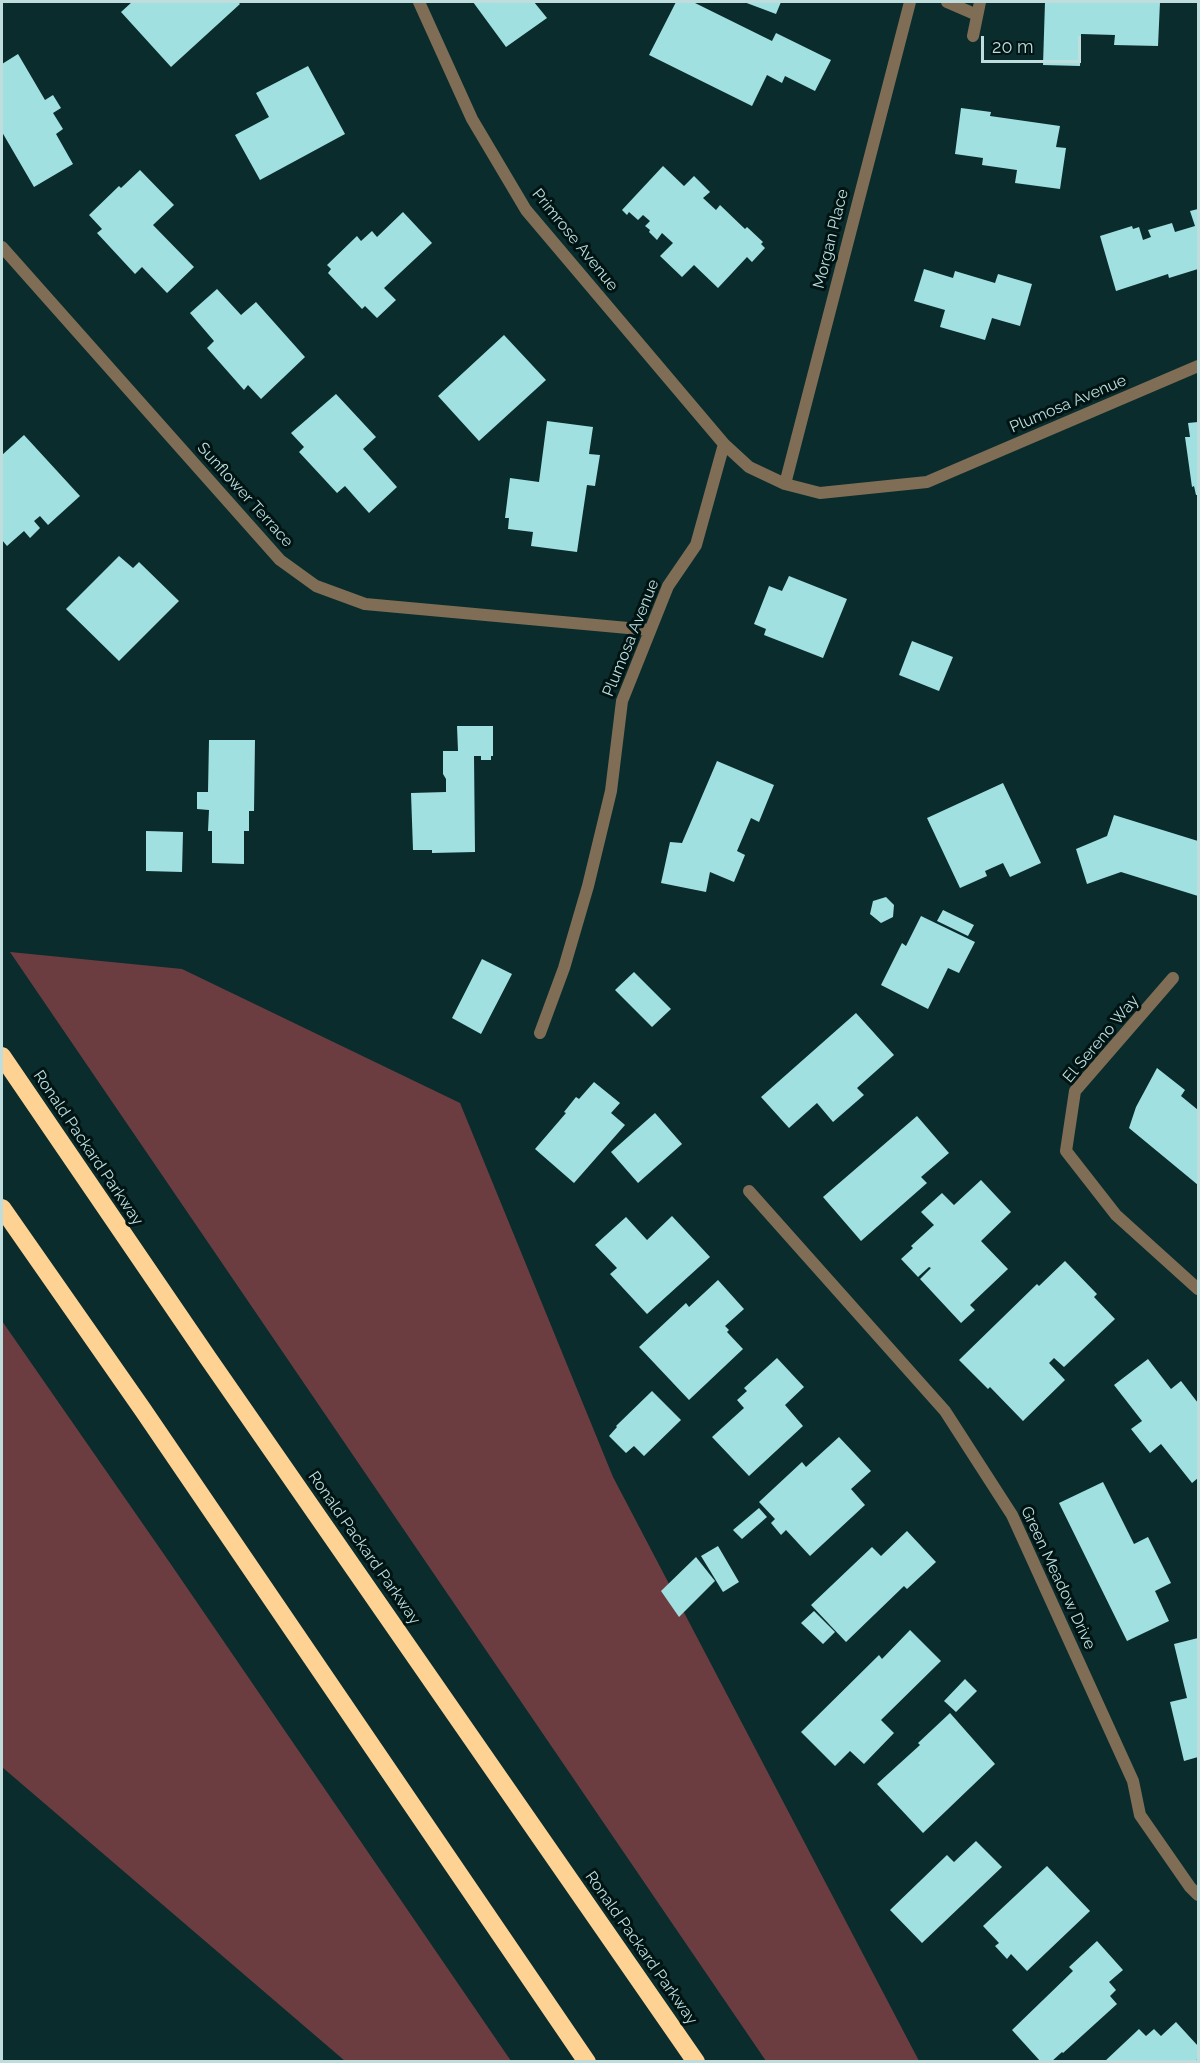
<!DOCTYPE html>
<style>
body{margin:0}
#map{position:relative;width:1200px;height:2063px;overflow:hidden;background:#0b2c2d;font-family:Raleway,sans-serif}
canvas{display:block}
.frame{position:absolute;inset:0;border:3px solid #bfdddd;pointer-events:none}
.scale{position:absolute;left:981px;top:36px;width:100px;height:27px;box-sizing:border-box;border:3px solid #bfdddd;border-top:0;padding-left:8px;font-size:18px;line-height:21px;white-space:nowrap;color:#bfdddd;-webkit-text-stroke:4px #001414;paint-order:stroke}
</style>
<div id="map">
<canvas width="1200" height="2063"></canvas>
<div class="frame"></div>
<div class="scale">20 m</div>
</div>
<script>
const ctx = document.querySelector('canvas').getContext('2d');
ctx.lineJoin = 'round';
function paint(path, color) { ctx.fillStyle = color; ctx.fill(path, 'evenodd'); }
function strokePath(path, color, width, dash) { ctx.strokeStyle = color; ctx.lineWidth = width; ctx.lineCap = dash ? 'butt' : 'round'; ctx.setLineDash(dash || []); ctx.stroke(path); }
function write(font, color, halo, rows, align = 'center') {
  ctx.font = font + ' Raleway,sans-serif'; ctx.lineWidth = 6; ctx.setLineDash([]); ctx.textBaseline = 'middle'; ctx.strokeStyle = halo; ctx.fillStyle = color; for (const [text, x, y, turn = 0] of rows) {
    ctx.save(); ctx.translate(x, y); ctx.rotate((+turn || 0) * Math.PI / 180); ctx.textAlign = isNaN(turn) ? turn : align; if (halo) ctx.strokeText(text, 0, 0); ctx.fillText(text, 0, 0); ctx.restore();
  }
}
const green = new Path2D(`
 M10,952L182,969L460,1103L613,1477L919,2061H766Z
 M2,1321L170,1563L511,2061H345L2,1767Z`);
const building = new Path2D(`
 M132,2H238L240,4L171,67L121,12Z
 M473,2H534L547,18L506,47Z
 M676,2H693L772,41L776,33L831,60L815,91L785,76L782,83L767,75L752,106L649,55Z
 M744,2H781L776,14Z
 M1045,2H1160L1158,46L1114,45L1115,35L1081,34L1080,66L1043,65Z
 M18,54L45,100L53,95L61,108L53,113L63,129L56,134L73,164L34,187L2,132V64Z
 M308,66L345,134L260,180L235,135L269,117L256,93Z
 M961,108L991,112L990,116L1060,126L1056,147L1066,148L1060,189L1015,183L1017,170L982,165L983,158L955,154Z
 M663,166L684,186L694,176L710,192L703,198L716,210L720,205L745,229L747,227L763,242L761,244L765,248L752,262L747,257L718,288L694,265L682,277L660,256L673,243L662,233L657,240L649,232L650,230L645,226L650,221L643,215L638,220L629,212L627,215L622,210Z
 M140,170L174,205L153,225L194,267L167,293L142,267L135,274L97,233L102,229L89,215L119,186L121,188Z
 M1198,209V269L1169,278L1168,274L1116,291L1100,236L1132,226L1133,229L1139,227L1143,240L1151,237L1148,230L1172,223L1175,232L1195,226L1190,211Z
 M403,212L432,243L384,288L396,300L377,318L365,306L362,309L328,273L331,269L327,265L357,236L361,241L372,231L377,237Z
 M924,269L953,278L955,271L995,283L998,274L1032,284L1020,326L992,318L985,340L940,327L945,310L914,301Z
 M217,289L241,315L256,302L305,357L261,399L248,385L244,390L207,348L214,341L190,313Z
 M504,335L546,380L479,441L438,396Z
 M336,394L376,437L363,449L397,487L369,513L345,486L337,493L299,452L304,447L291,433Z
 M547,421L593,427L589,454L600,455L595,486L587,485L577,552L531,546L533,532L508,529L509,518H505L510,478L539,482Z
 M1198,422V495H1196L1194,486L1192,487L1185,437H1190L1188,423Z
 M24,435L80,496L48,525L40,516L34,521L40,528L30,538L24,531L7,546L2,540V455Z
 M119,556L133,568L139,562L179,601L119,661L66,609Z
 M789,576L847,599L823,658L764,635L766,629L754,624L769,586L782,591Z
 M912,641L953,657L939,691L899,675Z
 M457,726H493V756H491V760H481V756H474L475,852L432,853V850H413L411,793L446,792V779L443,774V751H458Z
 M209,740H255L254,811H249V831H244V864L212,863V831H208L209,810L197,809V792H208Z
 M717,761L774,785L759,822L751,818L737,851L745,855L734,882L710,872L706,892L661,883L670,842L682,843Z
 M1003,783L1041,863L1010,877L1003,863L985,871L987,876L960,888L927,818Z
 M1114,815L1198,841V896L1121,872L1087,884L1076,849L1107,836Z
 M146,831L183,832L182,872L146,871Z
 M886,897L894,905L893,917L881,923L870,914L873,901Z
 M943,910L974,925L968,936L937,921Z
 M921,916L975,942L959,973L948,968L928,1009L881,985L902,943L906,946Z
 M482,959L512,974L481,1034L452,1018Z
 M634,972L671,1009L652,1027L615,990Z
 M856,1013L894,1055L857,1088L864,1095L833,1122L817,1103L789,1128L761,1097Z
 M1157,1068L1185,1090L1181,1096L1198,1110V1185L1129,1128L1136,1107Z
 M594,1082L620,1103L611,1113L625,1125L574,1183L535,1149L566,1113L564,1112L576,1097L579,1099Z
 M655,1113L682,1144L638,1183L611,1152Z
 M917,1116L949,1153L921,1177L927,1183L861,1241L823,1197Z
 M981,1180L1011,1212L981,1241L1008,1269L970,1305L975,1310L961,1323L920,1279L931,1268L929,1267L918,1277L901,1259L913,1248L911,1246L934,1225L921,1212L942,1193L954,1205Z
 M672,1216L710,1257L647,1314L610,1274L617,1268L595,1245L626,1217L647,1240Z
 M1065,1261L1097,1294L1094,1297L1115,1319L1064,1367L1054,1358L1049,1363L1065,1380L1023,1421L990,1387L988,1389L959,1360L1037,1284L1039,1286Z
 M718,1280L744,1309L725,1326L729,1330L727,1332L743,1349L689,1400L639,1347L686,1303L689,1307Z
 M777,1358L804,1387L785,1405L803,1426L749,1476L712,1437L744,1408L737,1400L747,1391L744,1388Z
 M1148,1359L1171,1389L1181,1381L1198,1403V1478L1192,1483L1161,1444L1150,1453L1131,1429L1142,1421L1114,1385Z
 M652,1391L681,1420L644,1456L634,1446L626,1453L609,1436L617,1427L616,1426Z
 M839,1437L871,1471L851,1489L865,1505L810,1556L786,1530L781,1535L771,1523L775,1519L759,1502L802,1462L806,1467Z
 M1103,1482L1134,1544L1148,1537L1171,1583L1155,1591L1169,1621L1127,1641L1059,1503Z
 M759,1508L767,1517L742,1539L733,1530Z
 M907,1531L936,1562L907,1589L904,1586L846,1642L811,1605L872,1547L881,1556Z
 M718,1546L739,1582L723,1592L701,1556Z
 M696,1557L715,1581L679,1617L661,1591Z
 M814,1611L835,1632L823,1644L801,1623Z
 M910,1630L941,1661L881,1720L894,1733L864,1764L850,1751L835,1766L801,1732L879,1655L882,1659Z
 M1198,1638V1757L1184,1761L1170,1702L1187,1698L1174,1644Z
 M965,1679L977,1691L956,1712L944,1701Z
 M950,1713L995,1764L923,1833L877,1784L920,1745L918,1743Z
 M976,1841L1002,1867L922,1943L890,1910L947,1855L954,1862Z
 M1047,1866L1090,1911L1027,1971L1011,1954L1007,1959L995,1946L999,1943L983,1926Z
 M1097,1941L1123,1970L1109,1982L1116,1990L1110,1996L1117,2004L1063,2053L1062,2052L1051,2062H1041L1012,2030L1073,1971L1069,1967Z
 M1176,2022L1198,2046V2058L1195,2062H1104L1139,2029L1146,2036L1154,2029L1161,2036Z`);
const service = new Path2D(`
 M947,2L977,15
 M973,36L980,2`);
const minor = new Path2D(`
 M419,2L472,119L526,210L724,444L749,467L785,484L820,493L927,482L1198,366
 M2,247L280,560L316,586L365,604L650,630
 M785,484L910,2
 M1173,978L1075,1091L1066,1151L1116,1215L1198,1289
 M540,1033L564,968L588,886L611,791L622,701L668,586L696,545L724,444
 M749,1191L945,1411L1012,1515L1133,1781L1140,1815L1190,1887L1198,1895`);
const motorway = new Path2D(`
 M2,1056L208,1358L696,2062
 M2,1208L143,1410L587,2062`);
const streetNames = [
 ["Morgan Place",831,239,-76],
 ["Primrose Avenue",575,240,51],
 ["Plumosa Avenue",1068,404,-23],
 ["Sunflower Terrace",245,495,48],
 ["Plumosa Avenue",631,638,-68],
 ["El Sereno Way",1101,1039,-50],
 ["Ronald Packard Parkway",88,1148,56],
 ["Ronald Packard Parkway",364,1548,55],
 ["Green Meadow Drive",1058,1578,65],
 ["Ronald Packard Parkway",641,1948,55]
];
paint(green, '#6c3d40');
paint(building, '#a1e0e0');
strokePath(service, '#7f6e55', 12);
strokePath(minor, '#7f6e55', 12);
strokePath(motorway, '#fdd292', 18);
write('16px', '#bfdddd', '#001414', streetNames);
</script>
